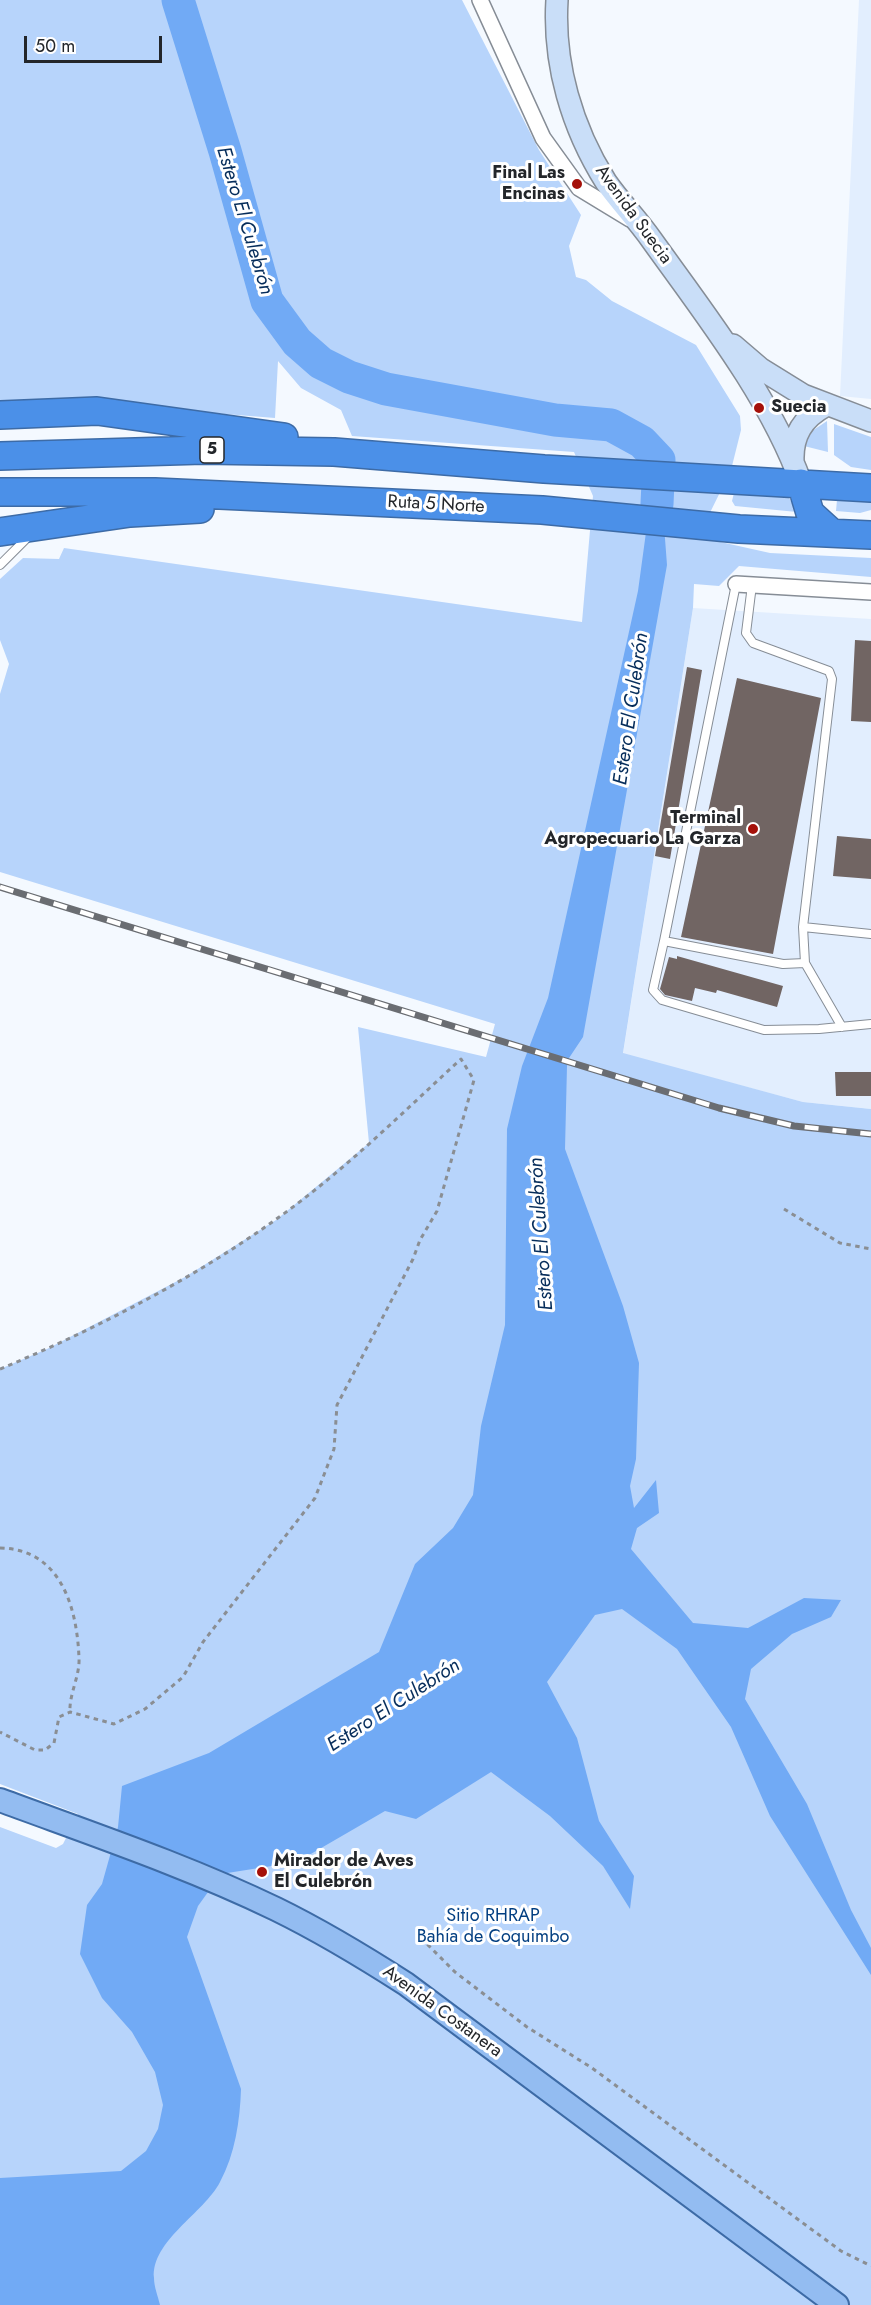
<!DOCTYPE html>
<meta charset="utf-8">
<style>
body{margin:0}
#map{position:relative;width:871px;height:2305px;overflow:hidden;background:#f4f9ff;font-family:Jost,sans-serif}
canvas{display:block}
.scale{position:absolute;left:24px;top:36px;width:138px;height:27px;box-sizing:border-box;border:3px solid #23262a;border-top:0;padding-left:8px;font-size:18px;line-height:21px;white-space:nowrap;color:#23262a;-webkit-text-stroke:4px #fff;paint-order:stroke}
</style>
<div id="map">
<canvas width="871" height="2305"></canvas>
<div class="scale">50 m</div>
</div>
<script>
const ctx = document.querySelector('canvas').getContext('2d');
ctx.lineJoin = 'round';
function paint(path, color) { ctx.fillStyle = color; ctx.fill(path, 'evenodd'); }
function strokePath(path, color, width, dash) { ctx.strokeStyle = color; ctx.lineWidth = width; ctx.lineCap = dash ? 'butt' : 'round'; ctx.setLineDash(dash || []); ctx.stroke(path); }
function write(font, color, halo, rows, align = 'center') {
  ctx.font = font + ' Jost,sans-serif'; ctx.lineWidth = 6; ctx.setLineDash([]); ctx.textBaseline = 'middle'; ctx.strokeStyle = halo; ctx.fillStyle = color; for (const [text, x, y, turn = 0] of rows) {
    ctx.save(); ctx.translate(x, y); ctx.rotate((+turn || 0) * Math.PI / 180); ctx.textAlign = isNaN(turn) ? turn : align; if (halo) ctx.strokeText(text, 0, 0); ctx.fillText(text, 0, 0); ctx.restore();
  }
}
const built = new Path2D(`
 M859,0H871V399L840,396Z
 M693,608L871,619V1109L803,1102L623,1054Z`);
const green = new Path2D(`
 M0,0H462L539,150L581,215L569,246L576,277L586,280L612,301L696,345L740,416L741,430L731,470L698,537L770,553L871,558V577L739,566L719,586L694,584L693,608L623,1053L803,1102L871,1109V2305H0V1827L56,1848L63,1844L78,1814L0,1784V1369L47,1349L185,1277L276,1220L369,1143L358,1027L486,1057L495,1024L0,872V694L9,664L0,640V579L23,558L59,559L64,548L582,622L593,496L574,452L352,436L341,410L301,388L278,361L275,418L62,401H0Z
 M827,421L828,452L804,446L812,431Z
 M834,424L871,437V470L851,467L834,455Z
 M734,493L788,496L797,512L735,506L732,501Z
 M837,500L871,501V510L860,513L836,511Z`);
const water = new Path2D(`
 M659,460L667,565L583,1037L569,1058L567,1066L565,1149L623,1306L639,1363L636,1459L630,1486L634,1508L656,1480L659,1513L637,1528L631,1549L693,1623L748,1628L804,1598L841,1600L831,1617L792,1634L751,1669L745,1699L807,1804L851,1910L871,1948V1975L770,1816L731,1727L677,1649L622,1609L595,1615L547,1682L577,1738L599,1821L634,1876L630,1909L603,1866L550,1816L491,1772L416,1819L385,1811L297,1862L221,1874L198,1906L187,1937L241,2089C240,2121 235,2154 220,2182C204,2213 151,2241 154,2278C154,2287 158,2296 160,2305H0V2178L121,2171L146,2151L158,2129L163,2105L155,2072L132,2032L102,1998L80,1954L87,1905L102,1884L118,1827L122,1786L209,1753L379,1652L415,1564L453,1528L473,1495L481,1426L505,1325L507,1129L522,1066L548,998L638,591L650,503Z`);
const river = new Path2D(`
 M178,0L225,151L267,301L297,342L321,363L349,377L386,389L555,420L611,425L642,442L659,460L657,504`);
const building = new Path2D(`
 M855,640L871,641V722L851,721Z
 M687,667L702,670L670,859L655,856Z
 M737,678L821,698L773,954L681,937Z
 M837,836L871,839V879L833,876Z
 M677,956L783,986L777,1007L717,990L716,993L695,988L692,1001L665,995L660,989L669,957L677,959Z
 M835,1072H871V1096H836Z`);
const path = new Path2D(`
 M784,1209L840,1243L871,1249
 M0,1369C94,1330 193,1279 275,1220C342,1173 401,1114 461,1059L474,1080L437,1211L420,1240L413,1259L337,1405L334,1449L315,1498L203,1642L183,1677L145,1709L114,1724L70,1712L59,1717L54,1743L45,1750H35L0,1732
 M0,1548C60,1549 77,1606 79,1658C80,1676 69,1694 70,1712
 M421,1938L455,1972L527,2027L592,2068L841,2251L871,2266`);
const lane = new Path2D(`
 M0,565L29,536
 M736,584L664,941L783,964L805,963L803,927L832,679L829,671L753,643L746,633L752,585
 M803,927L871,934
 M664,941L653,990L662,1000L764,1030L819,1029L871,1024
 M805,963L842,1027`);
const street = new Path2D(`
 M480,0L543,138L579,188L630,219
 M736,584L871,592`);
const secondary = new Path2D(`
 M557,0C553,64 572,128 606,182C620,202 637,219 651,239C704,313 771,398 801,483
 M733,345L761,369L803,395L871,421
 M793,461C792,435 803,418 825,406`);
const primary = new Path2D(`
 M0,1800C92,1834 187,1866 276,1909C321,1931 364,1957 406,1984L837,2305`);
const highway = new Path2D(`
 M0,415L97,411L284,437
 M0,456L203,450L334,452L544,469L871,488
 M801,483L810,513L832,533
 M0,492H155L542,510L739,529L871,535
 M0,532L130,513L200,509`);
const rail = new Path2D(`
 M0,887L719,1108L794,1126L871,1134`);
const markers = [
 [577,184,6,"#a5110a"],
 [759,408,6,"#a5110a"],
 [753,829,6,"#a5110a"],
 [262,1872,6,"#a5110a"]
];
const shields = [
 [212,450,24]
];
const shieldNames = [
 ["5",212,450]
];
const poiNames = [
 ["Final Las",565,174],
 ["Encinas",565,195],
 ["Suecia",771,408,"left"],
 ["Terminal",741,819],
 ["Agropecuario La Garza",741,840],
 ["Mirador de Aves",274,1862,"left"],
 ["El Culebrón",274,1883,"left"]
];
const streetNames = [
 ["Avenida Suecia",633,215,54],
 ["Ruta 5 Norte",436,505,3],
 ["Avenida Costanera",442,2012,36]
];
const parkNames = [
 ["Sitio RHRAP",493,1917],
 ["Bahía de Coquimbo",493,1938]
];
const waterNames = [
 ["Estero El Culebrón",244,221,73],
 ["Estero El Culebrón",632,709,-82],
 ["Estero El Culebrón",542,1234,-94],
 ["Estero El Culebrón",394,1706,-33]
];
paint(built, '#e2eefe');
paint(green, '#b7d4fb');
paint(water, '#71aaf5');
strokePath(river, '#71aaf5', 33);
paint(building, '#716563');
strokePath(lane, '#868d96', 10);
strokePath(street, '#868d96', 18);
strokePath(secondary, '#868d96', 24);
strokePath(primary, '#3d6ba6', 26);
strokePath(highway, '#3d6ba6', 30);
strokePath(path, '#8a8e93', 3, [4.5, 4.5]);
strokePath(lane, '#fff', 8);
strokePath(street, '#fff', 15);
strokePath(secondary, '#c9def8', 21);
strokePath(primary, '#93bcf1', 22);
strokePath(highway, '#4b90e8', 27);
strokePath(rail, '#6a6d72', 7);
strokePath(rail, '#fff', 4.5, [14]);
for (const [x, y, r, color] of markers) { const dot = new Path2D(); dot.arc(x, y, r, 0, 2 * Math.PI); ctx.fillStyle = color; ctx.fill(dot); strokePath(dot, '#fff', 2); }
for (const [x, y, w] of shields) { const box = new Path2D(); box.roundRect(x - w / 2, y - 13, w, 26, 4.5); ctx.fillStyle = '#fff'; ctx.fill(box); strokePath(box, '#23262a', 1.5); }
write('bold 16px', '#23262a', null, shieldNames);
write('bold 18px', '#23262a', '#fff', poiNames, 'right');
write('18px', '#23262a', '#fff', streetNames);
write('18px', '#033f81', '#fff', parkNames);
write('italic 20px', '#062d5b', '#fff', waterNames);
</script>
